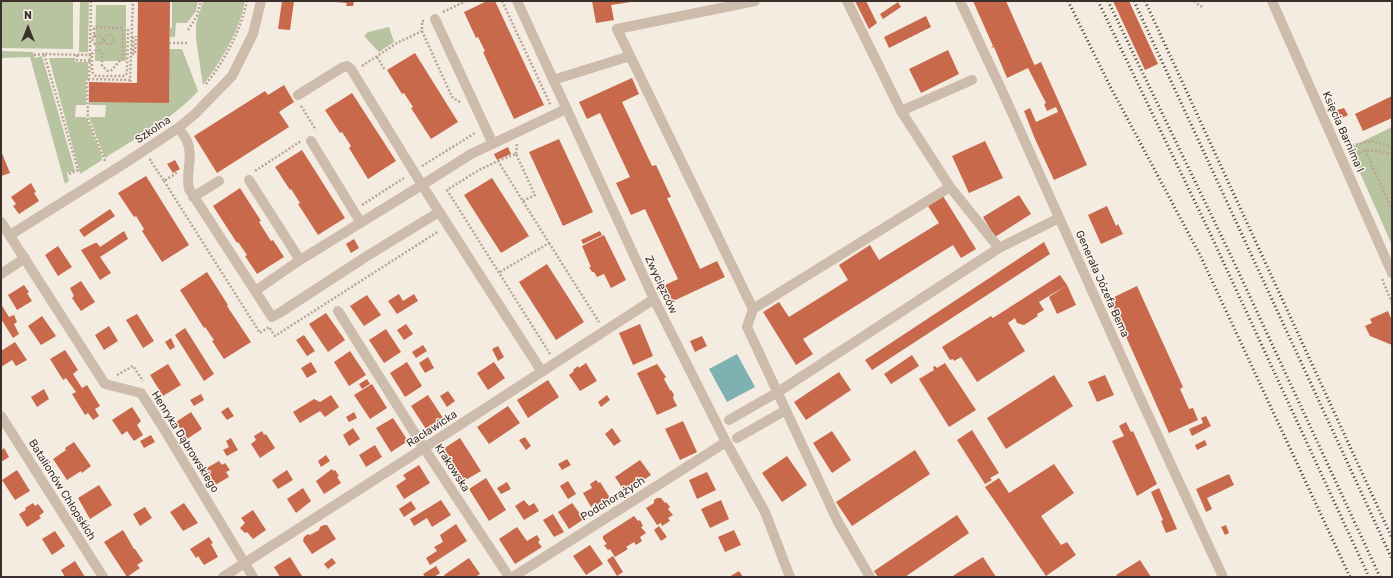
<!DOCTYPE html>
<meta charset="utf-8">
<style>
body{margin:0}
#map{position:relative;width:1393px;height:578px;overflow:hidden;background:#f4ebe1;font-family:Rubik,sans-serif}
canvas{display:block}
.frame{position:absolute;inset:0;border:2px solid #3b302b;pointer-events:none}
.north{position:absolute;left:8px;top:8px;width:40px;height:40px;-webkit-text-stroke:3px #fbf5ee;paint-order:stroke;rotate:0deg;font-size:11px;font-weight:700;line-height:16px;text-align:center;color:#3b302b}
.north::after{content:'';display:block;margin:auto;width:14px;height:18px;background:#3b302b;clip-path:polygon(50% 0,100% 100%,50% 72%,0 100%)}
</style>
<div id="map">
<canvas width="1393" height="578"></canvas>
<div class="frame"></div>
<div class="north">N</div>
</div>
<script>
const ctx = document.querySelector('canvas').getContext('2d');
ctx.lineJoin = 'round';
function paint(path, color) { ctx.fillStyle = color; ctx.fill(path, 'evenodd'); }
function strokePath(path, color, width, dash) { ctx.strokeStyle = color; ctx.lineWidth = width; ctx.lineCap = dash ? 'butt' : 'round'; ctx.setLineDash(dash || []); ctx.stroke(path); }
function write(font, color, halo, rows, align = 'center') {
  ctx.font = font + ' Rubik,sans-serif'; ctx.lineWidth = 3; ctx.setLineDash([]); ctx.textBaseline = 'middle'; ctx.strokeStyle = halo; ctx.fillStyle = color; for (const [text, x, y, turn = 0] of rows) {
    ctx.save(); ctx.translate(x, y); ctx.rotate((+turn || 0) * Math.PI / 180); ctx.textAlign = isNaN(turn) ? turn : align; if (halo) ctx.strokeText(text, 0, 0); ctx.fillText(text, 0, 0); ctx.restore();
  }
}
const green = new Path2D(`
 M1,1H73V49L1,48Z
 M80,1H89L88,52H79Z
 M172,1H198L196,11L187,23H176L175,37H170V28L172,27Z
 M203,1H245C239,32 222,60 203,85L196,39V24Z
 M96,5H126V61H95Z
 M389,27L394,42L379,52L364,36L368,32Z
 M169,49H182L198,91C173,119 137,137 105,158L89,117H105L106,105H89V102H127Z
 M1,51L33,52L35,58L42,56L75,171L67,173L69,181L65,184L30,57L1,58Z
 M49,58H75V62H88V79H86V105H76L75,117H86L101,153L102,160L80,174Z
 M1392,127V245L1349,148Z`);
const water = new Path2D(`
 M737,354L755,387L727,402L709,369Z`);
const building = new Path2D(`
 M138,1H170L169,103L89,102V82L137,83Z
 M282,1H294L290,30L278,29Z
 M334,1H354L353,6H346L347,3L334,2Z
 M487,1H495L544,105L514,119L483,52L485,51L478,37L476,38L464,12Z
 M592,1H631V2L611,5L614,20L596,23Z
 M855,1H866L877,23L869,29Z
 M973,1H1006L1034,64L1035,65L1041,62L1087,165L1054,180L1035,139L1024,111L1030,108L1036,122L1058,112L1056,107L1047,111L1044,104L1046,103L1028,68L1007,78L994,47L991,48L993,46Z
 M1113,1H1129L1158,64L1145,70Z
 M898,2L901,7L883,19L880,14Z
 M926,16L931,27L889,48L884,37Z
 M948,50L959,74L921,93L909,69Z
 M415,53L458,122L431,139L411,108L413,107L404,93L402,94L387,70Z
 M632,78L639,94L622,102L652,166L656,165L671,197L667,198L700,269L717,261L725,277L669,303L661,287L678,279L645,209L631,215L616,183L630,177L600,113L587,119L579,102Z
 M284,85L294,102L279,112L289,127L217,173L194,136L265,91L268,95Z
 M352,93L396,161L368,179L349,148L351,146L342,132L340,133L325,110Z
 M1392,96V118L1363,131L1355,114Z
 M1344,108L1348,115L1340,119L1337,110Z
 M559,139L593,212L563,226L529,152Z
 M985,141L1003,178L969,193L952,156Z
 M508,147L511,154L497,160L494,154Z
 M302,150L345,218L318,235L298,204L300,203L291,189L290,190L275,167Z
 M1,151L10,173L1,176Z
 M175,160L180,169L173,173L167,164Z
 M146,176L189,245L162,262L142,231L144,229L136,216L134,217L118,193Z
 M492,178L529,236L501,253L464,195Z
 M31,183L36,192L34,193L39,201L19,214L13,206L16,204L11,197Z
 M240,188L261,221L259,222L271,241L273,240L284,257L257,274L245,256L247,255L238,242L237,243L213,206Z
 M1019,195L1031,214L995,237L983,217Z
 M943,196L976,249L961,258L953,245L803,339L813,354L796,365L763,312L779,302L789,317L848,280L839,265L870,245L879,260L939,223L928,206Z
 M1107,206L1116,226L1118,224L1123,234L1101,244L1088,215Z
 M110,209L115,216L84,237L79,230Z
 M124,231L128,239L100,257L111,273L100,280L81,250L95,243H97L100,247Z
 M600,231L602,235L583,244L581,240Z
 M604,235L626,280L611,288L604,274L597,277L594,272H592L589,267H591L582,246Z
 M354,239L359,248L351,253L346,244Z
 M1044,242L1050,254L872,370L865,360Z
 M58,246L72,267L58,276L45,255Z
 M547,264L584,322L556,340L519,282Z
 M207,272L228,305L227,306L251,342L224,359L212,341L214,340L205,327L204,328L180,290Z
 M1060,275L1067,285L1039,302L1044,310L1037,314L1038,316L1024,325L1017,323L1015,318L1008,323L1025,351L977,382L961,357L954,361L953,359L950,360L942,347L991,316L993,318Z
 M81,281L95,302L81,311L72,298L74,296L70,288Z
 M24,285L29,292L27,293L32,301L17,310L8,295Z
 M1067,285L1076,305L1057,314L1049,297Z
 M1137,286L1183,387L1180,389L1189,409L1193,408L1198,420L1169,433L1119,321L1116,322L1119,320L1110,299Z
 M399,294L403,301L414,294L418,301L397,314L388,301Z
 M367,295L381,315L364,326L350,306Z
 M1,304L9,317L14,315L17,322L14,324L19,334L13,338L1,319Z
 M1388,311L1392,321V345L1370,336L1365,326L1372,323L1370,319Z
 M326,313L345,340L328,352L309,324Z
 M137,314L154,341L143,348L126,320Z
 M42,316L56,336L41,345L28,326Z
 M406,324L413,334L404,340L397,330Z
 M640,324L653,356L633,365L619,333Z
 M109,326L118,341L104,350L95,335Z
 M185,328L214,374L204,381L175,335Z
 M386,329L401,352L384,363L369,340Z
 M304,335L315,351L307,356L296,340Z
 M702,336L707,346L695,352L690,341Z
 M171,338L175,347L170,350L165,342Z
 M15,342L27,360L16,366L12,360L1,367V351Z
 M423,345L427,351L416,358L412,352Z
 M498,346L504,357L498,361L492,349Z
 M65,350L78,370L73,374L82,388L87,385L100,406L95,409L99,416L93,420L88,413L85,415L72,394L76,392L66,378L63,380L50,359Z
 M350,351L366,375L349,386L334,362Z
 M912,355L919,366L891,384L884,374Z
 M428,357L434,368L425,373L419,363Z
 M311,362L317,372L307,378L301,368Z
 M407,362L422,386L405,397L390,373Z
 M494,362L505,378L488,390L477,373Z
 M586,363L597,381L580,391L569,375L574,371L573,370L578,366L579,368Z
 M945,363L976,410L949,427L919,379L934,370L933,367L935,366L937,368Z
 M168,364L181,385L163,396L150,375Z
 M657,364L666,377L664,379L670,390L672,391L674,395L673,398L677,406L657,415L637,373Z
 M839,372L851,390L806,420L794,402Z
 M1054,375L1073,406L1006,449L987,418Z
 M1105,375L1114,395L1097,402L1088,382Z
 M367,379L370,384L362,389L359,384Z
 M548,380L559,397L528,418L517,400Z
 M372,384L387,408L370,419L354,395Z
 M44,389L49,399L37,407L31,397Z
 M448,391L455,401L447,407L440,396Z
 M201,394L204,400L194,406L190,400Z
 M331,395L339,407L325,417L320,411L300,423L293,412L314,399L320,402Z
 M428,395L443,418L426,429L411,406Z
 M607,395L610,400L601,407L598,402Z
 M508,406L520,423L489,444L477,427Z
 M132,407L141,421L137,425L143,435L134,441L127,431L122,435L112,420Z
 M228,407L234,416L227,420L221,412Z
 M191,412L202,429L187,439L176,422Z
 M354,412L357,418L349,422L346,417Z
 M1206,416L1211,426L1192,436L1189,429L1203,423L1201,418Z
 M393,418L408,441L391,452L376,428Z
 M683,421L697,452L680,460L665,429Z
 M1126,422L1131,432L1133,431L1157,484L1137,496L1112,441L1124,436L1119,426Z
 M353,428L360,439L349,446L343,435Z
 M612,428L621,441L614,446L605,434Z
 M972,430L999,473L990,478L992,480L985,484L957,440Z
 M262,431L264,435L266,434L275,448L260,458L251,444L256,440L254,436Z
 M832,431L851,460L832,473L813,443Z
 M151,435L155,442L144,448L140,441Z
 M525,437L531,446L526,450L519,440Z
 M231,438L238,450L227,456L223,450L229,447L226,441Z
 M460,438L481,471L464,481L443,449Z
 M1205,440L1207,445L1197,450L1195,445Z
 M74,442L91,466L82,473L81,471L67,480L53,459L66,450L65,448Z
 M375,445L382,457L366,467L359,455Z
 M1,448L2,450L4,448L9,457L1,462Z
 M915,450L930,474L852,526L836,502Z
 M326,455L330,461L321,467L318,461Z
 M787,456L807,485L782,502L762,473Z
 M567,459L571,465L562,470L558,464Z
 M640,460L651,475L625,492L615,477Z
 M219,461L222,465L225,463L230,470L226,472L229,477L215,485L205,469Z
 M1054,464L1074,493L1041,516L1061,545L1067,542L1076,555L1046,576L985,487L999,478L1009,493Z
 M419,465L430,483L404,499L396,486L406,479L403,475Z
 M332,469L333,471L335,470L339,476L337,477L341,483L324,494L316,481Z
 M17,470L30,491L15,500L2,480Z
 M287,470L293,480L278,489L272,480Z
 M707,472L716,490L697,499L689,480Z
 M1229,474L1234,485L1207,498L1212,509L1206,512L1196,489Z
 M486,478L506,510L489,521L469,489Z
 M596,480L599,483L600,482L612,501L607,507L604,506L597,510L593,505L591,507L583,493L592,488L590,484Z
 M568,481L576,494L568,499L560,486Z
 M507,482L511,489L501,494L497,488Z
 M99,485L112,505L90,519L78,498Z
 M303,488L311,501L296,513L287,499Z
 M1159,488L1177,529L1166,533L1161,521L1163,520L1151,492Z
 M657,498H661L665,503L666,502L670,507L668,509L673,515L668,518L670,521L662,526L661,523L657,525L646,508L654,503V500Z
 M441,500L451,515L432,527L427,518L414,526L410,519Z
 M524,500L529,506L534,503L539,511L524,520L515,506Z
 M721,500L729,519L710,528L701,509Z
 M411,501L416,509L404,517L399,509Z
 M33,503L35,506L38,504L44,512L39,516L41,518L27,527L19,514L26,510L25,508Z
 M184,503L198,523L183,531L170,512Z
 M572,503L584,519L569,529L558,512Z
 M145,507L152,518L140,526L133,514Z
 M253,510L266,530L253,539L247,532L245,533L240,528L245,523L241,518Z
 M553,514L564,532L554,537L543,520Z
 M957,515L969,533L905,577H878L874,571Z
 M634,516L638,521L640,520L643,526L641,527L646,533L640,537L642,541L636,545L634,542L626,547L628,549L615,557L610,549L608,550L604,545L607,544L603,539V536Z
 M456,524L467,541L430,565L426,558L437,551L434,547L443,542L440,535Z
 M324,525H327L336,539L312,554L303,541L304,537L308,534L310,535L319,530L320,527Z
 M1226,525L1229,533L1225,535L1221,527Z
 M659,526L667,537L661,541L654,530Z
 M517,527L527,541L537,535L540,540L538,542L542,547L515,564L499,539Z
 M123,530L134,549H135L143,561L137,565L140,568L127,577L104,542Z
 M734,530L741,545L725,552L718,537Z
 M55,531L65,546L52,555L42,539Z
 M209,537L213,543L211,544L218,557L204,565L198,556L196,558L190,549Z
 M590,545L603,564L586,575L573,556Z
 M613,556L623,572L617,576L607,560Z
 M290,557L300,573L303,577H280L274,567Z
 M983,557L996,577H951Z
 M332,558L336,563L328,569L324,564Z
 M469,558L480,574L475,577H445L444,575Z
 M1140,560L1151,577H1118L1116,575Z
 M75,561L85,577H65L61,570Z
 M436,566L440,573L434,577H425L423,574Z
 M739,571L743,577H729Z`);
const path = new Path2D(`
 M502,1L551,106
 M1194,1L1202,7
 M443,12L466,1
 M424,21H422V31L452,97L461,103
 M188,30L197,16L201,1
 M94,36C103,33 103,44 110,45L114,42V39L110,35C105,36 103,40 101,44H95L92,39L94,36V28L96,27L121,28L123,29V57L112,70L108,71L102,66V53L99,50L95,51L92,54V72L96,76H125L127,73L128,27
 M133,37V54H135L136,36
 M169,43H188
 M34,55L44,54
 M77,55V60L90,61
 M90,55L91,1
 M377,57L385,70
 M362,66L397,43L422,31
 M89,79L87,81L88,119L105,161
 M130,80L132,83
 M206,84C225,60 240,32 247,1
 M301,106L316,130
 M1348,146L1372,141L1392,147
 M1365,150L1392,210
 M516,154L517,144
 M1352,156L1365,150L1378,151L1392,154
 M151,159L150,160L164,181L178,172
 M498,161L516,154L535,195L523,201
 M422,166L475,133
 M255,171L301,141
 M69,174L78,170L44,54L90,55L89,79L130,80L133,1
 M164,181L260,333L269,327L275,336L439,231
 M362,205L404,178
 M549,243L599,322
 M500,272L549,243L498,161L479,170L447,190L550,354
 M1382,279L1392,303
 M117,375L133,366L143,381`);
const minor = new Path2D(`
 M517,1L654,299L726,442L765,512L790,577
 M755,1L617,29L753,309L950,187L901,111L847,1
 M960,1L1004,95L1137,391L1223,577
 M1272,1L1392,273
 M435,19L493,144
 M553,80L630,56
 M901,111L972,80
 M178,128C181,132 185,136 187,141C194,157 185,173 189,189L272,317L281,312L367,256L439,212
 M311,141L361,223
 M249,180L300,260
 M950,187L999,248
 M193,197L219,181
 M1,222L105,384L141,393L164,429L253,577
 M10,235L122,165L178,128L195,114L232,76L253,34L261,1
 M1,274L25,258
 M255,291L300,260L422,185L351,69L347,66L343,67L298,95
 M753,309L747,327L838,522L870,577
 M338,311L424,448L509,577
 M542,372L422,185L471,154L566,109
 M1,416L103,577
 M729,420L778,392L999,248L1059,218
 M737,438L786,410
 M223,577L424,448L654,299
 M513,577L726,442`);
const rail = new Path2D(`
 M1068,1L1110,86L1200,255L1350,577
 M1098,1L1209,231L1369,577
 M1108,1L1232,258L1380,577
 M1134,1L1392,559
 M1145,1L1392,538`);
const streetNames = [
 ["Szkolna",153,130,-34],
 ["Księcia Barnima I",1343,132,66],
 ["Generała Józefa Bema",1102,284,66],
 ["Zwycięzców",661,285,65],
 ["Racławicka",432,429,-33],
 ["Henryka Dąbrowskiego",185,442,58],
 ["Krakowska",452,468,57],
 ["Batalionów Chłopskich",62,490,58],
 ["Podchorążych",613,499,-32]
];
paint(green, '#b8c4a0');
paint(water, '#7fb0b2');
paint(building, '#c8694b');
strokePath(path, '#b9a596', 2.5, [2, 2]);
strokePath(minor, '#cdbbac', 10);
strokePath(rail, '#3b302b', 3, [1, 3]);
write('11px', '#3b302b', '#fbf5ee', streetNames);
</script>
